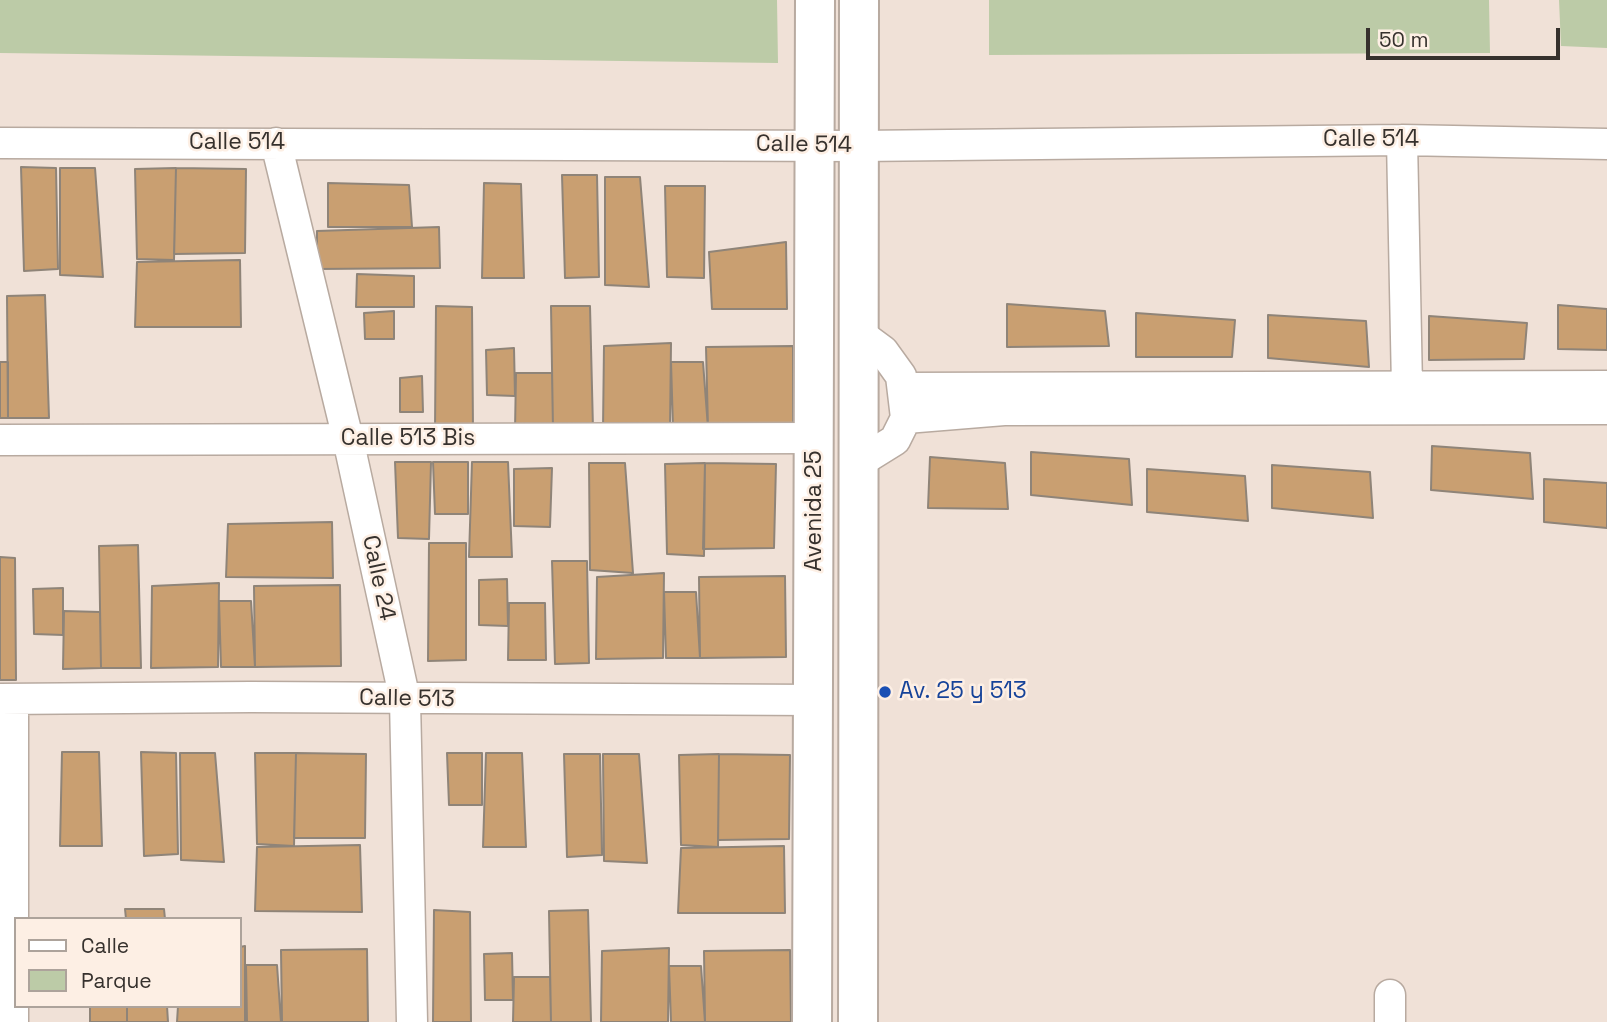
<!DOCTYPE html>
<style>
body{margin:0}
#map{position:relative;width:1607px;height:1022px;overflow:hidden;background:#f0e1d7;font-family:"Space Grotesk",sans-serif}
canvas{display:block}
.legend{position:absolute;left:14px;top:917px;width:228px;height:91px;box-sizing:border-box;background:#fdefe4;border:2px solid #ada39b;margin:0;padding:9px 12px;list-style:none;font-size:21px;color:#36312d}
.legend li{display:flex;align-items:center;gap:14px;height:35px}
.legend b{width:35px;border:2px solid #ada39b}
.scale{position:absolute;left:1366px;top:28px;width:194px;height:32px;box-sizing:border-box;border:4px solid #36312d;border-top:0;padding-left:9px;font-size:21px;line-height:24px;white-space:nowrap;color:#36312d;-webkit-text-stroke:5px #fdefe4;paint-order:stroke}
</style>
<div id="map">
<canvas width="1607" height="1022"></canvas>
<ul class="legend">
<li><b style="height:9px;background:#fff"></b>Calle</li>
<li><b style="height:19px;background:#bccba7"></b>Parque</li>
</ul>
<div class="scale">50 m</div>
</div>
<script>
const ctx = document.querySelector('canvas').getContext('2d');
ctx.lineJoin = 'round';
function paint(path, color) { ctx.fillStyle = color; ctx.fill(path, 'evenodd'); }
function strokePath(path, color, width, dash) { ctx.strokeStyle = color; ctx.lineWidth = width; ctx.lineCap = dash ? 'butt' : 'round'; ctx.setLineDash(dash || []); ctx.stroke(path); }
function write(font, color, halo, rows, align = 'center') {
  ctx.font = font + ' "Space Grotesk",sans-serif'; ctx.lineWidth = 5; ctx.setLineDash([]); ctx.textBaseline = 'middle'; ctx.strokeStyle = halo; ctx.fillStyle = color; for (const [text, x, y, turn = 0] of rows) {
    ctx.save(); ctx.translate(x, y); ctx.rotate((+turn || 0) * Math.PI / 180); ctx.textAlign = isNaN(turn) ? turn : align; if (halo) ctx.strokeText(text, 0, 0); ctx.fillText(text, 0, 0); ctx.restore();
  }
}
const green = new Path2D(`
 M0,0H777L778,63L0,53Z
 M989,0H1489L1490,53L989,55Z
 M1559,0H1607V48L1561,46Z`);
const building = new Path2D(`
 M21,167L56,168L58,269L24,271Z
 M60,168H95L103,277L60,275Z
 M176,168L174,260L137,259L135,169Z
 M176,168L246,169L245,253L174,254Z
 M562,175H597L599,277L565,278Z
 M605,177H640L649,287L605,285Z
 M328,183L409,185L412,227H328Z
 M484,183L521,184L524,278H482Z
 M665,186H705L704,278L667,277Z
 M439,227L440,268L317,269V231Z
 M786,242L787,309H712L709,252Z
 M240,260L241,327H135L137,262Z
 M357,274L414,276V307H356Z
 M45,295L49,418H8L7,296Z
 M1007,304L1105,311L1109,346L1007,347Z
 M1558,305L1607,309V350L1558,349Z
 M436,306L472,307L473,430H435Z
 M551,306H590L593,429H553Z
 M394,311V339H365L364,313Z
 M1136,313L1235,320L1232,357H1136Z
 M1268,315L1366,321L1369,367L1268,358Z
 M1429,316L1527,323L1524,359L1429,360Z
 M671,343L670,428L603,429L604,346Z
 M793,346V427L708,428L706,347Z
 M514,348L515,396L487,395L486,350Z
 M0,362H8V418H0Z
 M671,362H703L708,428H673Z
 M516,373H552L553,429L515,430Z
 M422,376L423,412H400V378Z
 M1432,446L1530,453L1533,499L1431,490Z
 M1031,452L1129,459L1132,505L1031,495Z
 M930,457L1005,463L1008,509L928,508Z
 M395,462H431L429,539L398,538Z
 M433,462H468V514H435Z
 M472,462H508L512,557H469Z
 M589,463H625L633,573L590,570Z
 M705,463L776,464L774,548L703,549Z
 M705,463L704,556L667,554L665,464Z
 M1272,465L1370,472L1373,518L1272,508Z
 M552,468L550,527L514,526V469Z
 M1147,469L1245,476L1248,521L1147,512Z
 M1544,479L1607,483V528L1544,522Z
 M332,522L333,578L226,577L228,524Z
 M429,543H466V660L428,661Z
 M138,545L141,668H101L99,546Z
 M0,557L15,558L16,680H0Z
 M552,561H587L589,663L555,664Z
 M664,573L663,658L596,659L597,577Z
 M785,576L786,657L700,658L699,577Z
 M507,579L508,626L479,625V580Z
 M219,583L218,667L151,668L152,586Z
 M340,585L341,666L255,667L254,586Z
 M63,588V635L34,634L33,589Z
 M664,592H696L700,658H666Z
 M219,601H251L255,667H221Z
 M509,603H545L546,660H508Z
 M64,611L100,612L101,668L63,669Z
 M62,752H99L102,846H60Z
 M141,752L176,753L178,854L144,856Z
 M180,753H215L224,862L181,860Z
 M255,753H296L294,846L257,844Z
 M296,753L366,754L365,838H294Z
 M447,753H482V805H449Z
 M486,753H522L526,847H483Z
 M564,754H600L602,855L567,857Z
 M603,754H639L647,863L604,861Z
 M719,754L790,755L789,839L718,840Z
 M719,754L718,847L681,845L679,755Z
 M360,845L362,912L255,911L257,847Z
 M784,846L785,913H678L681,848Z
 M125,909H164L165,919H126Z
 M434,910L470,912L471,1022H433Z
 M588,910L591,1022H551L549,911Z
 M245,946V1022H177L178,1006H240V947Z
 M669,948L668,1022H601L602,951Z
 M367,949L368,1022H282L281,950Z
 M790,950L791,1022H705L704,951Z
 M512,953L513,1000H485L484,954Z
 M246,965H277L281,1022H247Z
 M669,966H701L705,1022H671Z
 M514,977H550L551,1022H513Z
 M90,1006H127V1022H90Z
 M127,1006H167L168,1022H127Z`);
const minor = new Path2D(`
 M1402,140L1407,387
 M0,143L859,146L1402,140L1607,144
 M276,143L348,439L405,700L412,1022
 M904,388L1607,386
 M906,418L1004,410L1607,409
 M0,440L815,438
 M858,463L895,440L906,418L901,376L883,351L860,334
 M0,699L251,697L815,700
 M13,699V1022
 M1390,995V1022`);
const secondary = new Path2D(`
 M812,1022L815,0
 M858,1022L859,0`);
const markers = [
 [885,692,7,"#1a4fb4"]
];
const streetNames = [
 ["Calle 514",1371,140],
 ["Calle 514",237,143],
 ["Calle 514",804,145,1],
 ["Calle 513 Bis",408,439],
 ["Avenida 25",815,511,-90],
 ["Calle 24",378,578,78],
 ["Calle 513",407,699,1]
];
const transitNames = [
 ["Av. 25 y 513",899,692]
];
paint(green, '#bccba7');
paint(building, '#c99f71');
strokePath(building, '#8f8478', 2);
strokePath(minor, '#b8aaa0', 33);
strokePath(secondary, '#b8aaa0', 42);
strokePath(minor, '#fff', 30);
strokePath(secondary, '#fff', 38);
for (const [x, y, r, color] of markers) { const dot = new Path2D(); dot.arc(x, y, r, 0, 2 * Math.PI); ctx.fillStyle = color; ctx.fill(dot); strokePath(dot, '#fdefe4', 2.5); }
write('23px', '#36312d', '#fdefe4', streetNames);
write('23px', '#164399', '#fdefe4', transitNames, 'left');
</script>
